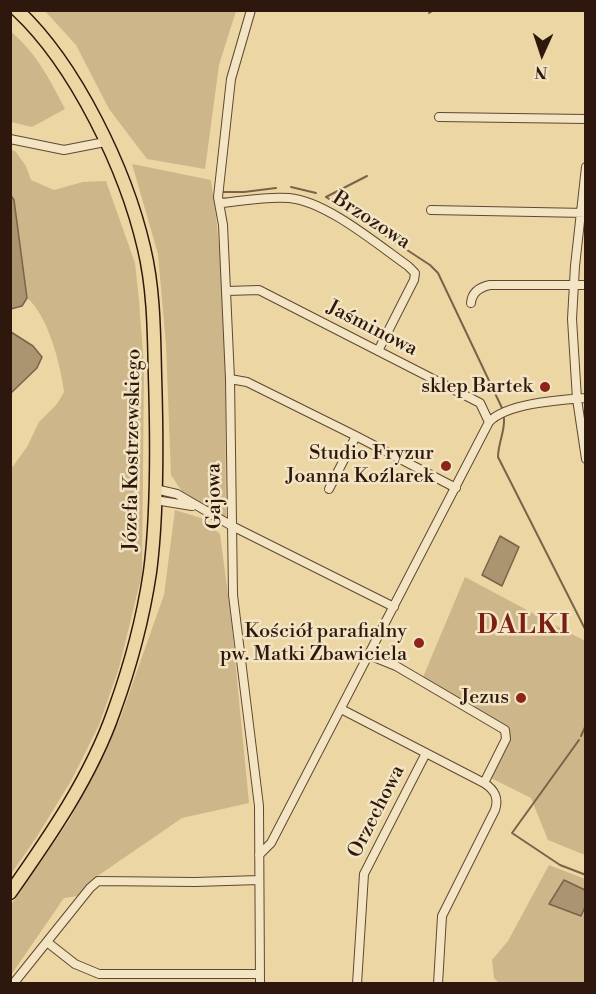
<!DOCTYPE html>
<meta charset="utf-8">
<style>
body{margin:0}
#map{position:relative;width:596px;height:994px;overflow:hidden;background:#ecd6a4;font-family:"Libre Bodoni",serif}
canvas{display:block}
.frame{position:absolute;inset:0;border:12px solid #2e180d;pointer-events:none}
.north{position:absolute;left:512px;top:24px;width:60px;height:60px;-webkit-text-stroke:4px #f3e4c4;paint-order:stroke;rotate:183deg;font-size:16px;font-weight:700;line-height:24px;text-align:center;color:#2e180d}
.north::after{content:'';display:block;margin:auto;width:21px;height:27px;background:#2e180d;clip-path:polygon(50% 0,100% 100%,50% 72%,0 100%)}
</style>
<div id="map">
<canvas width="596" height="994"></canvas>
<div class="frame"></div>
<div class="north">N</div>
</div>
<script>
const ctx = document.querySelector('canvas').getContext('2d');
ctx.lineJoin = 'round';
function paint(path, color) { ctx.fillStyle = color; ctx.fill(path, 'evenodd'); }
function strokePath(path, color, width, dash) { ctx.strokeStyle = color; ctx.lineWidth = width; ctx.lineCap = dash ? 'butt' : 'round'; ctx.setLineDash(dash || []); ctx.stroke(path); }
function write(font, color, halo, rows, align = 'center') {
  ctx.font = font + ' "Libre Bodoni",serif'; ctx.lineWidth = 5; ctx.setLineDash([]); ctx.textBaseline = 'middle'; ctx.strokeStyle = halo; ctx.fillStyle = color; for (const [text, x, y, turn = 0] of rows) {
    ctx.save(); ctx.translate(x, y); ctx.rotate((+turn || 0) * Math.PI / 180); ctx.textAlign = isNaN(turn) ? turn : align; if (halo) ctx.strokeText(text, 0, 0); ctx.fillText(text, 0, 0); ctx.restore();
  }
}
const green = new Path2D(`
 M45,11H236L219,65L205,169L147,159L109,109L76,45Z
 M10,31C36,52 50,80 65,109L32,127L11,122Z
 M11,150L15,151L26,166L31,180L54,190L83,182L106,181L135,263L139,300L144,367L142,574L119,668L99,725L71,781L36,838L11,874V469L27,447L39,422L57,404L64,392C61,366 48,315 27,298L14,200L11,194Z
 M132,164L211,180C228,291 225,406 226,518L183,493L171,475L166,345L158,254Z
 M175,510L201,518L220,534L231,618L249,803L182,818L96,877L77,896L64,898L11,975V905L70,819L120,719L164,595Z
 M465,577L585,641V855L548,840L531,798L487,776L506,735L421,682Z
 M549,865L585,879V983H499L494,978L492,960L508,941Z`);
const water = new Path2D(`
 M10,194L14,200L27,298L22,306L11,309Z
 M11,332L33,346L42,357L37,368L11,393Z
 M500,536L519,547L502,586L482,575Z
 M564,880L585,890V907L581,916L549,904Z`);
const stream = new Path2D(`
 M429,13L434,10
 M367,176L326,197L430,265L438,273L502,408
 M291,187L316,193
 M221,192H244L276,188
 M504,418C505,432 498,443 498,457L586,631
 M581,736L586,725
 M579,740L512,833L560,865L586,875`);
const minor = new Path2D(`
 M251,10L231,79L218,197L223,225L230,379L233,595L259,806L260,984
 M439,117L586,119
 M10,139L64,150L105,142
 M586,167L575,266L572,319L577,399L586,459
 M221,203C243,201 267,196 289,198C326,201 378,245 408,266L415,273L414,280L378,351
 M431,210L586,213
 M227,291L259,290L480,403L489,422
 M471,303C472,292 480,287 490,285H586
 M230,379L247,382L356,436L456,488
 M155,489L177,494L232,526L394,607
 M329,489L356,436
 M155,500L192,506
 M369,655L396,666L505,730L506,739L484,783
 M341,709L484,783C495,790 499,798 495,810L442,916L438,984
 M259,855L271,843L489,422C507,403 560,400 586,398
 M47,942L75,964L99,974H260
 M13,984L90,888L98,881L195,882L259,880
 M357,984L364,874L426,753`);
const primary = new Path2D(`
 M10,893C50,836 91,777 114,711C130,667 143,619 150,572C158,511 157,439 155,376C154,334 154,289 144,248C126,170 76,65 17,10`);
const markers = [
 [545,387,6,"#8f2418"],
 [446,466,6,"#8f2418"],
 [419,643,6,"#8f2418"],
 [521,698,6,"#8f2418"]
];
const streetNames = [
 ["Brzozowa",371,221,33],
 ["Jaśminowa",372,329,27],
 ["Józefa Kostrzewskiego",133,450,-89],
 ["Gajowa",215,496,-91],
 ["Orzechowa",377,812,-63]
];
const poiNames = [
 ["sklep Bartek",533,387],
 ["Studio Fryzur",434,454],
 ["Joanna Koźlarek",434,477],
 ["Kościół parafialny",407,632],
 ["pw. Matki Zbawiciela",407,655],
 ["Jezus",509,698]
];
const districtNames = [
 ["DALKI",524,627]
];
paint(green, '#ccb68a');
paint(water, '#ab9571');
strokePath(water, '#796349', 1.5);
strokePath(stream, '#796349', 2);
strokePath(minor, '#5e4833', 10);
strokePath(primary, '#2e180d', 15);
strokePath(minor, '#f3e4c4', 8);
strokePath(primary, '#ecd6a4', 12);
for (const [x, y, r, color] of markers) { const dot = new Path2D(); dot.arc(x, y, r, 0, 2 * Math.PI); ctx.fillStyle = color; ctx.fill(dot); strokePath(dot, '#f3e4c4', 2); }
write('20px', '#2e180d', '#f3e4c4', streetNames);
write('20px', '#2e180d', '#f3e4c4', poiNames, 'right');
ctx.letterSpacing = '1.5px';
write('bold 26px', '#7a1f14', '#f3e4c4', districtNames);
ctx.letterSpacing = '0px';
</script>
